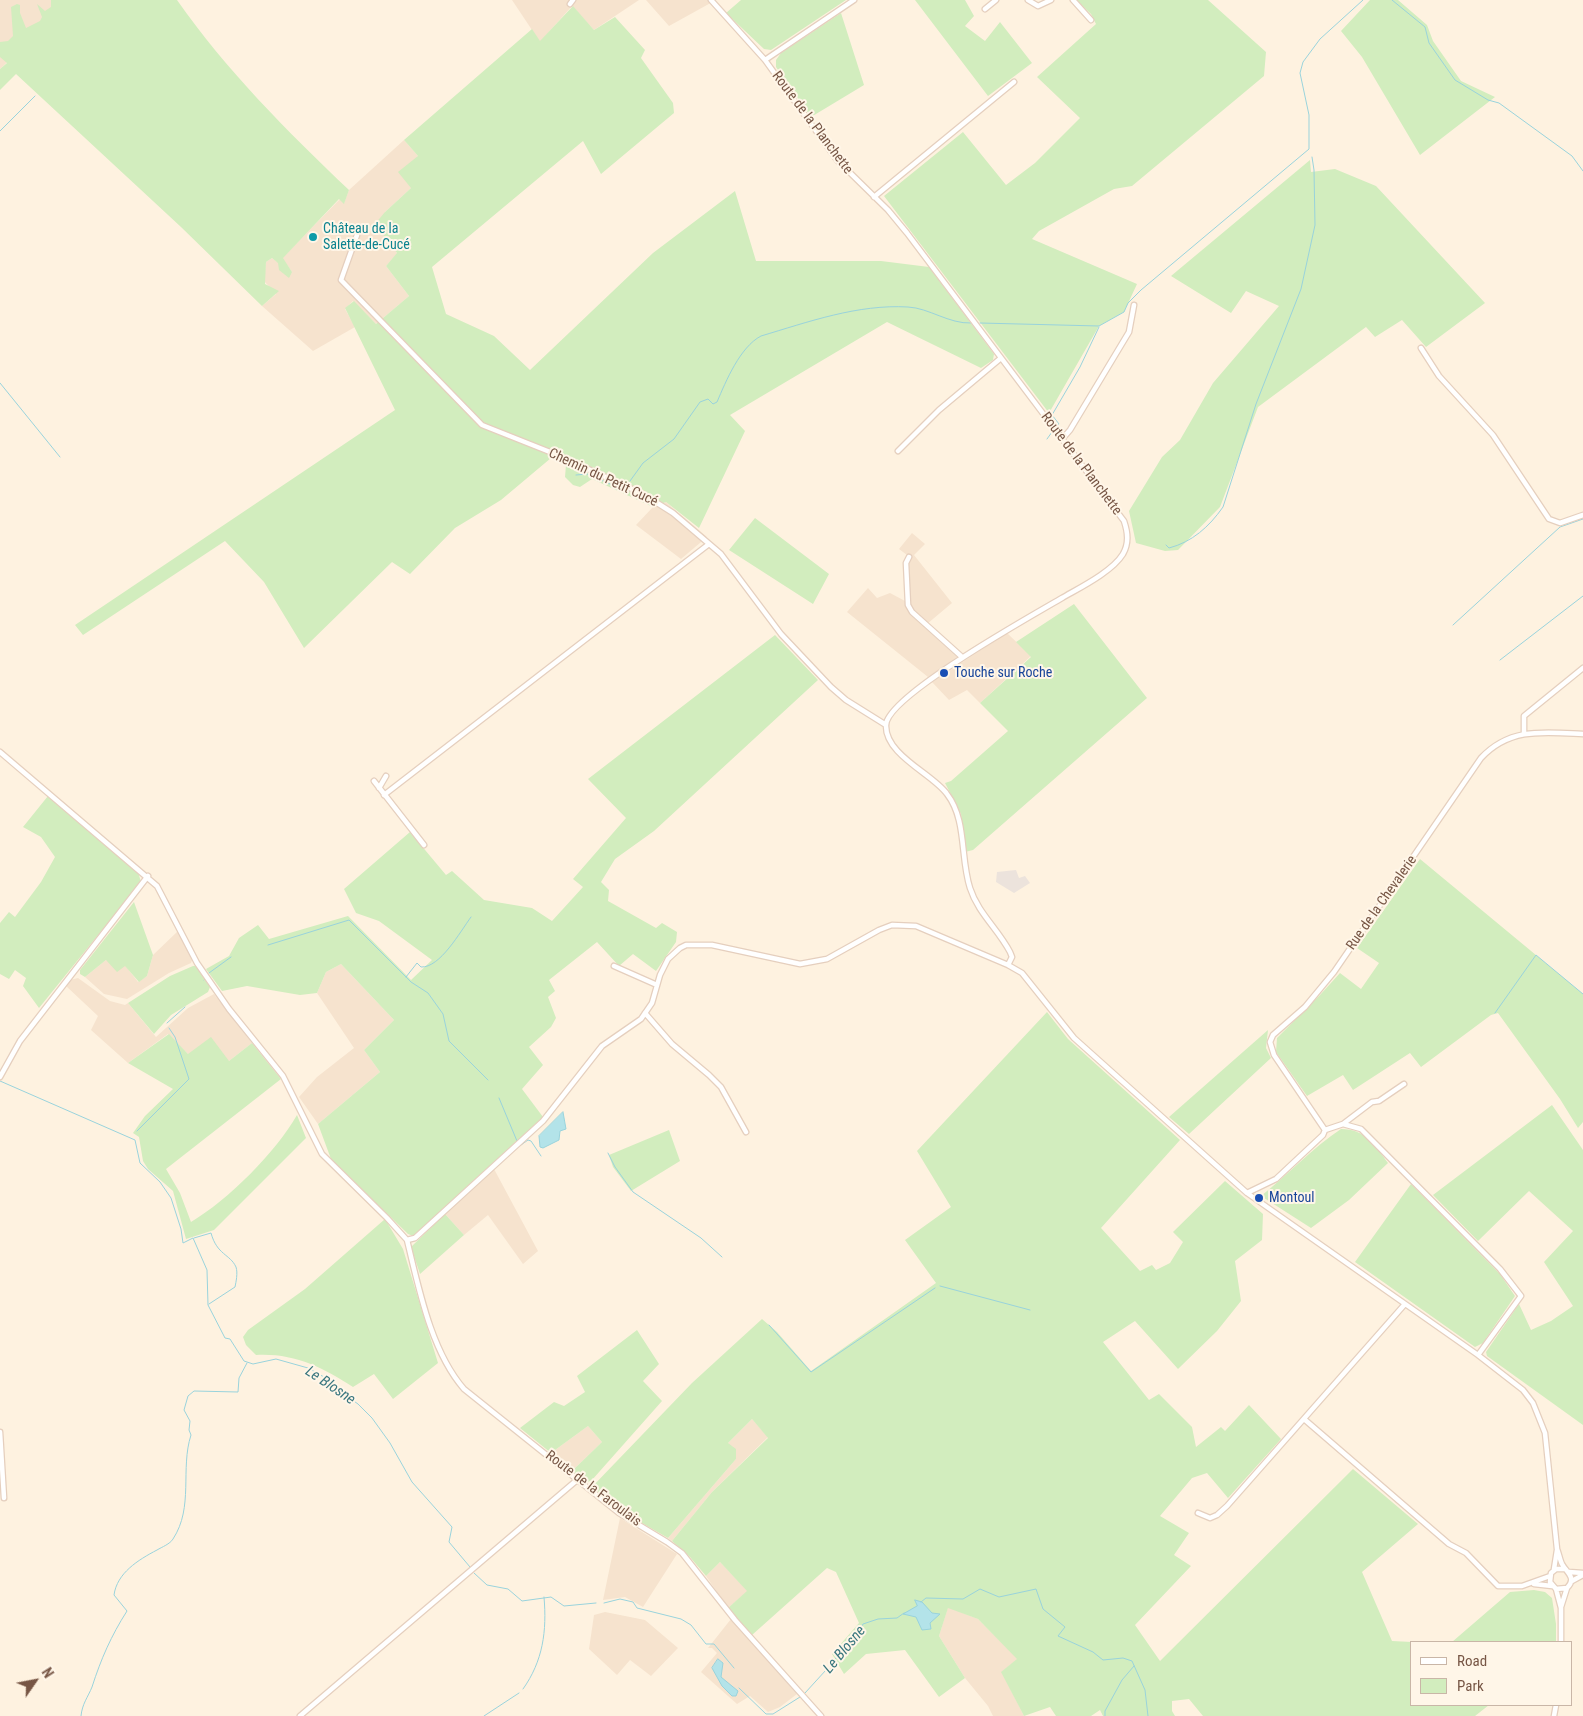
<!DOCTYPE html>
<meta charset="utf-8">
<style>
body{margin:0}
#map{position:relative;width:1583px;height:1716px;overflow:hidden;background:#fef2e0;font-family:"Roboto Condensed",sans-serif}
canvas{display:block}
.legend{position:absolute;left:1410px;top:1641px;width:162px;height:65px;box-sizing:border-box;background:#fff6e8;border:1px solid #c9b6a7;margin:0;padding:6px 9px;list-style:none;font-size:15px;color:#775645}
.legend li{display:flex;align-items:center;gap:10px;height:25px}
.legend b{width:25px;border:1px solid #c9b6a7}
.north{position:absolute;left:10px;top:1656px;width:50px;height:50px;-webkit-text-stroke:4px #fff6e8;paint-order:stroke;rotate:57deg;font-size:14px;font-weight:700;line-height:20px;text-align:center;color:#775645}
.north::after{content:'';display:block;margin:auto;width:18px;height:22px;background:#775645;clip-path:polygon(50% 0,100% 100%,50% 72%,0 100%)}
</style>
<div id="map">
<canvas width="1583" height="1716"></canvas>
<ul class="legend">
<li><b style="height:6px;background:#fff"></b>Road</li>
<li><b style="height:14px;background:#d2edbe"></b>Park</li>
</ul>
<div class="north">N</div>
</div>
<script>
const ctx = document.querySelector('canvas').getContext('2d');
ctx.lineJoin = 'round';
function paint(path, color) { ctx.fillStyle = color; ctx.fill(path, 'evenodd'); }
function strokePath(path, color, width, dash) { ctx.strokeStyle = color; ctx.lineWidth = width; ctx.lineCap = dash ? 'butt' : 'round'; ctx.setLineDash(dash || []); ctx.stroke(path); }
function write(font, color, halo, rows, align = 'center') {
  ctx.font = font + ' "Roboto Condensed",sans-serif'; ctx.lineWidth = 4; ctx.setLineDash([]); ctx.textBaseline = 'middle'; ctx.strokeStyle = halo; ctx.fillStyle = color; for (const [text, x, y, turn = 0] of rows) {
    ctx.save(); ctx.translate(x, y); ctx.rotate((+turn || 0) * Math.PI / 180); ctx.textAlign = isNaN(turn) ? turn : align; if (halo) ctx.strokeText(text, 0, 0); ctx.fillText(text, 0, 0); ctx.restore();
  }
}
const residential = new Path2D(`
 M0,0H74L0,69Z
 M512,0H639L594,30L572,6L540,42Z
 M646,0H716L669,26Z
 M404,140L418,156L411,188L385,212L397,254L386,266L409,296L376,324L353,301L345,309L355,327L313,351L262,306L276,294L264,281L266,262L272,258L292,272L282,258L340,199L344,203L349,190Z
 M666,502L707,537L681,559L636,525L653,507Z
 M912,533L925,544L914,555L952,603L927,624L909,604L907,567L911,558L899,549Z
 M868,588L877,598L890,593L905,601L913,617L957,657L928,677L847,612Z
 M1007,633L1031,656L980,703L967,690L949,700L932,682Z
 M178,931L192,960L191,963L169,973L127,999L104,994L85,977L106,960L125,965L138,982L147,976L153,955Z
 M341,964L394,1020L364,1050L380,1072L318,1124L299,1097L317,1077L354,1048L317,993L326,972Z
 M78,978L110,1001L125,1005L128,1003L156,1037L188,1008L214,994L252,1043L229,1061L188,1054L168,1034L128,1063L91,1030L98,1016L66,986L70,980Z
 M494,1169L538,1251L523,1264L488,1215L464,1235L445,1214Z
 M752,1419L768,1437L712,1492L672,1541L668,1538L736,1459L728,1443Z
 M588,1426L602,1442L572,1471L551,1453Z
 M620,1518L677,1554L643,1607L625,1597L603,1600Z
 M720,1562L748,1591L728,1608L706,1576Z
 M948,1607L978,1619L1018,1659L1002,1672L1024,1716H993L988,1706L965,1678L939,1636Z
 M605,1612L645,1620L678,1648L651,1676L630,1660L617,1675L589,1649L594,1615Z
 M731,1619L797,1694L780,1707L768,1712L750,1696L737,1704L701,1672L717,1653L712,1648H708Z`);
const industrial = new Path2D(`
 M1016,870L1019,878L1025,876L1030,883L1014,893L996,882L997,872Z`);
const green = new Path2D(`
 M51,0H177C226,70 287,131 349,190L344,204L339,199L283,258L292,272L289,278L279,270L278,263L272,258L266,262L265,284L279,291L262,306L181,227L16,74L0,90V69L7,63L0,57V42L8,41L13,36L11,7L17,4L20,5V13L26,28L40,21L42,17L37,4L45,11L51,7Z
 M741,0H846L771,50L764,49L726,13Z
 M915,0H965L974,16L965,26L985,41L1000,22L1032,63L988,96Z
 M1076,0H1208L1266,52L1264,76L1132,186L1114,189L1039,231L1032,239L1137,284L1124,312L1099,326L1049,413L884,196L963,132L1006,185L1035,163L1080,118L1037,77L1096,24L1091,14Z
 M1370,0H1398L1427,25L1433,41L1461,81L1495,97L1420,155L1362,57L1341,31Z
 M573,6L594,30L615,17L645,50L641,58L673,103L674,113L601,174L583,141L432,267L446,314L494,336L530,370L653,253L735,191L756,261H881L929,267L994,354L993,360L981,368L887,322L730,415L745,431L699,528L666,502L653,507L592,479L580,487L573,485L565,477L566,465L551,458L501,500L455,528L410,574L392,562L304,648L264,582L225,541L83,635L75,625L395,410L345,308L354,301L376,324L409,296L386,266L397,253L375,224L385,212L411,188L398,172L418,156L404,140L532,29L540,41Z
 M841,13L864,85L811,117L776,67V60L781,53Z
 M1310,160L1311,172L1335,169L1376,186L1485,303L1426,347L1402,320L1375,337L1366,327L1258,407L1220,507L1178,550L1165,551L1136,543L1129,511L1162,457L1180,440L1213,383L1279,306L1246,291L1231,313L1171,276Z
 M755,518L829,574L813,604L729,550Z
 M1074,604L1147,698L973,850L965,852L961,814L945,783L951,781L1008,731L980,703L1031,657L1016,642Z
 M775,635L818,680L654,831L615,859L601,882L609,890L608,901L656,928L662,923L677,932L676,942L656,971L633,954L619,966L597,942L549,980L555,991L548,997L556,1018L551,1027L529,1047L543,1065L522,1089L543,1117L413,1236L408,1234L331,1159L318,1124L380,1072L364,1050L394,1020L341,964L326,972L317,993L300,995L247,986L222,991L206,969L229,956L239,938L258,925L269,939L348,916L411,980L432,960L379,921L356,913L344,889L410,832L446,875L452,871L484,900L532,908L552,921L583,887L573,879L626,818L588,779Z
 M48,796L138,872L141,882L39,1008L23,986L26,978L15,970L9,979L0,974V923L9,912L15,917L41,882L55,857L41,837L23,827Z
 M1420,859L1583,994V1122L1578,1128L1560,1099L1498,1013L1491,1015L1421,1067L1410,1053L1353,1090L1343,1075L1307,1096L1276,1052L1277,1038L1320,995L1340,973L1361,989L1379,963L1357,948Z
 M134,902L153,955L147,976L139,982L125,966L117,972L106,960L85,977L80,974V970Z
 M193,966H196L210,987L208,992L171,1015L154,1034L128,1003L170,976Z
 M1047,1012L1068,1039L1180,1140L1101,1228L1140,1271L1152,1265L1156,1270L1170,1263L1183,1242L1173,1232L1225,1181L1263,1214L1262,1240L1235,1261L1241,1301L1217,1331L1178,1369L1135,1321L1103,1342L1149,1400L1159,1394L1192,1427L1196,1447L1221,1427L1225,1431L1249,1405L1281,1439L1228,1498L1207,1473L1192,1478L1160,1516L1189,1533L1174,1555L1191,1566L1135,1625L1160,1661L1353,1469L1418,1524L1362,1572L1392,1641L1412,1642V1705H1489L1475,1716H1203L1189,1699L1172,1701V1711L1175,1716H1103L1100,1710L1091,1716H1056L1050,1707L1024,1716L1001,1672L1017,1659L978,1619L948,1608L939,1636L965,1678L939,1697L905,1650L866,1654L844,1674L832,1654L859,1623L836,1572L827,1568L752,1635L728,1608L747,1591L720,1562L706,1576L690,1557L672,1541L712,1492L768,1438L752,1419L728,1443L736,1449V1459L668,1538L628,1515L591,1488L692,1383L762,1319L777,1332L811,1371L936,1283L905,1240L951,1207L917,1151Z
 M1268,1030L1266,1048L1271,1058L1189,1134L1169,1117Z
 M169,1034L188,1054L211,1037L229,1061L252,1043L281,1079L166,1169L180,1193L191,1222C228,1200 276,1152 297,1115L306,1138L214,1230L186,1239L173,1191L148,1169L143,1161L139,1137L133,1133L145,1116L173,1089L128,1063Z
 M1552,1105L1583,1150V1425L1487,1356L1486,1352L1519,1304L1531,1330L1551,1321L1573,1306L1544,1262L1573,1231L1529,1191L1478,1241L1433,1195Z
 M1341,1129C1365,1129 1375,1145 1388,1163L1349,1200L1311,1228L1261,1196C1288,1175 1312,1148 1341,1129Z
 M669,1130L680,1161L631,1191L613,1167L609,1155Z
 M1411,1184L1500,1274L1515,1296L1483,1343L1475,1347L1355,1262Z
 M445,1214L464,1235L420,1274L411,1247Z
 M385,1219L403,1249L438,1363L393,1399L374,1374L353,1387C322,1367 294,1353 256,1355L246,1345L243,1337L248,1330L305,1289Z
 M637,1330L659,1364L643,1381L662,1401L592,1480L586,1483L572,1471L602,1442L588,1426L551,1453L520,1428L554,1402L564,1406L585,1392L577,1376Z
 M1534,1590L1545,1592L1552,1598L1556,1624V1642H1452L1510,1592Z`);
const water = new Path2D(`
 M563,1112L566,1129L560,1131L559,1140L543,1148L540,1147L539,1136Z
 M915,1600L922,1602L932,1613L940,1614L930,1623L931,1629L922,1630L916,1617L903,1614L917,1606Z
 M718,1659L723,1663L721,1677L738,1691L736,1696H732L722,1686L712,1668Z`);
const stream = new Path2D(`
 M1392,0L1425,27L1429,43L1455,80L1488,100L1499,103L1572,156L1583,171
 M0,131L35,96
 M980,323L1099,326L1124,312L1128,303L1141,290L1309,149V115L1300,73L1303,62L1320,39L1363,0
 M0,383L60,457
 M1058,425L1059,424L1052,415L1080,367L1099,327
 M1047,439L1052,432
 M576,475L587,474L624,490
 M630,481L643,463L674,439L700,402L708,399L713,404L717,402C726,381 740,347 761,336C808,322 858,304 908,307C929,308 949,324 971,323
 M1166,545L1169,548C1192,542 1209,527 1223,507L1256,404L1301,289L1315,225L1314,170L1312,157
 M1453,625L1560,527L1583,519
 M1500,660L1583,596
 M268,945L349,920L411,982L428,993L443,1014L449,1041L488,1080
 M209,973L231,957
 M406,977L417,963L421,967C440,968 460,932 471,917
 M204,980L205,979
 M1495,1013L1536,955L1583,994
 M167,1023L185,1007
 M0,1081L135,1140L140,1163L160,1182L171,1198L181,1229L183,1243L193,1238L207,1270L208,1305L225,1338L230,1339L244,1361L253,1364L276,1359L308,1368L331,1381L337,1389L358,1404L372,1418L390,1443L412,1482L452,1527L449,1542L470,1567
 M499,1098L517,1141
 M137,1131L189,1079L175,1037L169,1028
 M521,1145L528,1140L531,1141L541,1156
 M608,1153L615,1167L633,1192L701,1238L722,1257
 M194,1238L211,1233C217,1255 230,1254 236,1267C238,1273 236,1282 235,1287L209,1304
 M940,1286L1030,1310
 M769,1325L811,1372L935,1288
 M474,1573L487,1585L508,1589L522,1601L551,1597L564,1606L596,1603
 M921,1602L926,1598L963,1599L980,1589L999,1597L1036,1589L1043,1609L1065,1627L1058,1636L1093,1652L1103,1660L1123,1658L1132,1661L1145,1690L1148,1716
 M604,1603L620,1599L633,1602L637,1608L681,1619L691,1625L706,1644H714L734,1668
 M739,1688L766,1714H773L800,1697
 M523,1689C543,1661 547,1631 544,1597
 M805,1693L826,1670L832,1668V1662L851,1644L863,1624L878,1619L897,1618L904,1613
 M81,1716C82,1704 88,1697 92,1687C101,1659 111,1636 127,1611L114,1595C117,1573 138,1560 157,1550C162,1547 170,1544 173,1539C194,1507 180,1469 191,1435L189,1430L190,1421L184,1410L188,1396L194,1391L238,1392L239,1378L247,1363
 M484,1716L519,1693
 M1105,1716V1711L1122,1680L1134,1666`);
const minor = new Path2D(`
 M711,0L765,60L837,160L888,210L907,233L1124,521C1128,533 1129,543 1123,554C1112,572 1079,588 1062,598C1033,615 887,696 886,725C885,755 933,774 947,794C967,820 960,857 970,888C978,913 998,929 1010,952L1012,957L1008,965
 M1028,0L1038,6L1051,0
 M1073,0L1091,20
 M570,4L573,0
 M985,9L996,0
 M765,60L854,0
 M874,197L1014,82
 M357,235L341,280L482,425L555,454L643,494L673,513L721,554L781,634L831,687L846,700L886,725
 M1421,348L1439,376L1493,435L1549,519L1560,523L1583,515
 M1063,438L1070,430L1129,332L1134,305
 M898,451L939,410L1001,358
 M909,557L906,563L908,605L912,612L962,657
 M1524,734V716L1583,668
 M0,752L157,886L197,963L229,1009L283,1076L322,1154L387,1218L407,1240L415,1238L543,1121L602,1046L641,1019L652,1003L660,975L668,959L680,948L686,945H712L800,964L827,959L879,930L892,925L916,926L1008,965L1022,973L1074,1038L1247,1193L1478,1355L1523,1390L1533,1403L1545,1433L1557,1549C1559,1554 1560,1560 1562,1564C1567,1573 1577,1578 1567,1588L1556,1589L1550,1582L1551,1573L1556,1569H1565
 M374,781L424,845
 M379,788L386,776
 M384,795L709,544
 M614,966L657,985
 M645,1013L672,1044L709,1075L721,1087L746,1132
 M0,1077L20,1041L148,876
 M1343,1124L1372,1102L1379,1101L1404,1084
 M1325,1130L1274,1055L1270,1042L1273,1035L1305,1007L1334,972L1481,758C1510,727 1544,732 1583,734
 M1247,1193L1276,1179L1323,1135L1325,1130L1343,1124L1361,1129L1500,1269L1521,1296L1478,1355
 M407,1240C419,1289 431,1351 464,1389L619,1513L667,1542L682,1553L735,1620L821,1716
 M1304,1419L1449,1544L1466,1553L1498,1586H1522L1550,1576
 M0,1432L4,1498
 M1198,1513L1210,1518L1217,1515L1227,1506L1405,1304
 M1554,1569L1557,1550
 M1569,1572L1583,1573
 M1572,1581L1583,1575
 M1534,1584L1552,1586
 M1556,1589L1561,1608V1642
 M1561,1607L1567,1588
 M300,1716L577,1480
 M1554,1716L1556,1705`);
const markers = [
 [313,237,5,"#0f9aa8"],
 [944,673,5,"#1a4fb4"],
 [1259,1198,5,"#1a4fb4"]
];
const streetNames = [
 ["Route de la Planchette",812,123,53],
 ["Route de la Planchette",1081,464,53],
 ["Chemin du Petit Cucé",603,478,25],
 ["Rue de la Chevalerie",1382,903,-55],
 ["Route de la Faroulais",593,1489,37]
];
const cultureNames = [
 ["Château de la",323,229],
 ["Salette-de-Cucé",323,245]
];
const transitNames = [
 ["Touche sur Roche",954,673],
 ["Montoul",1269,1198]
];
const waterNames = [
 ["Le Blosne",330,1386,34],
 ["Le Blosne",845,1650,-50]
];
paint(residential, '#f6e3ce');
paint(industrial, '#ece3dc');
paint(green, '#d2edbe');
paint(water, '#b3e3e9');
strokePath(water, '#99d3dc', 1);
strokePath(stream, '#99d3dc', 1);
strokePath(minor, '#e5cfbe', 7);
strokePath(minor, '#fff', 4.5);
for (const [x, y, r, color] of markers) { const dot = new Path2D(); dot.arc(x, y, r, 0, 2 * Math.PI); ctx.fillStyle = color; ctx.fill(dot); strokePath(dot, '#fff6e8', 2); }
write('14px', '#775645', '#fff6e8', streetNames);
write('14px', '#0d838f', '#fff6e8', cultureNames, 'left');
write('14px', '#164399', '#fff6e8', transitNames, 'left');
write('italic 15px', '#38757e', '#fff6e8', waterNames);
</script>
